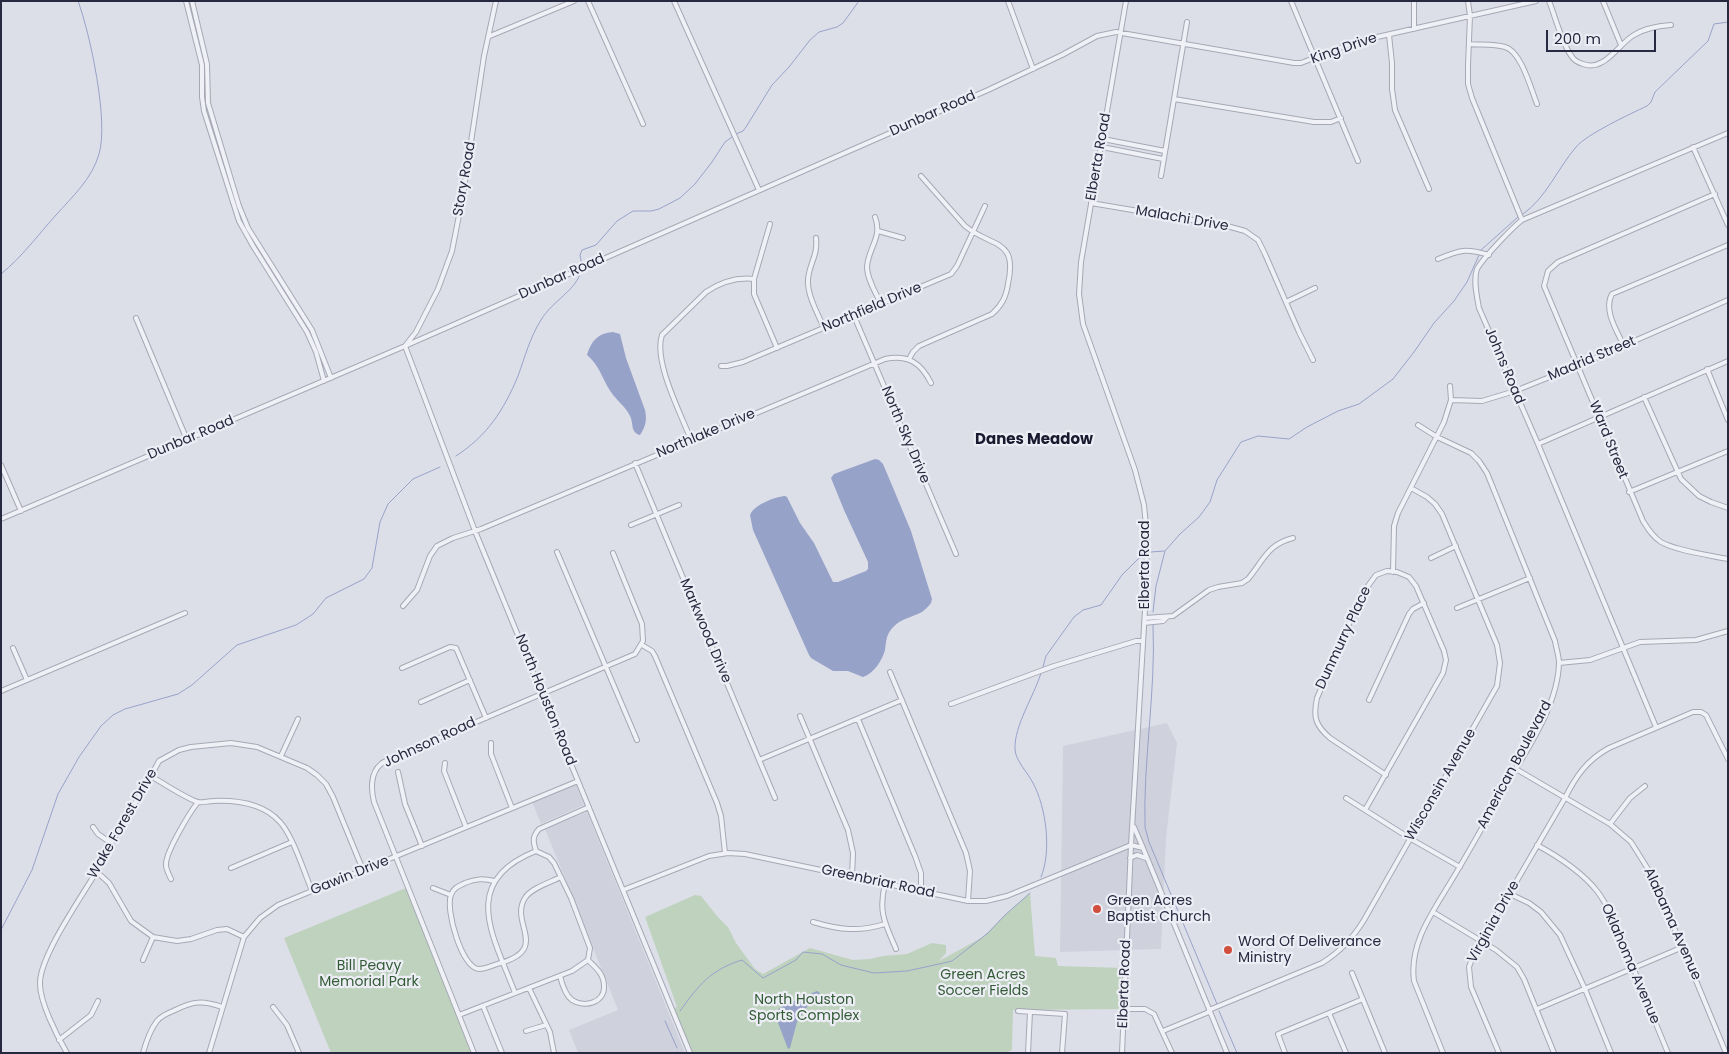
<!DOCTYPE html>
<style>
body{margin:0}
#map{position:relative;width:1729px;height:1054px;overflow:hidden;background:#dddfe8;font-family:Poppins,sans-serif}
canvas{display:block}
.frame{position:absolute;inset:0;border:2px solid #26293f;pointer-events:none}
.scale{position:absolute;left:1546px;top:30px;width:110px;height:22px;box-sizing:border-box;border:2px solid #26293f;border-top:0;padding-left:6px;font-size:15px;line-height:18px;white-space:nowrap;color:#26293f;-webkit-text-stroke:4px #edeef5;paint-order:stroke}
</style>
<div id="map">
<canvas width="1729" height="1054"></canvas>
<div class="frame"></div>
<div class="scale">200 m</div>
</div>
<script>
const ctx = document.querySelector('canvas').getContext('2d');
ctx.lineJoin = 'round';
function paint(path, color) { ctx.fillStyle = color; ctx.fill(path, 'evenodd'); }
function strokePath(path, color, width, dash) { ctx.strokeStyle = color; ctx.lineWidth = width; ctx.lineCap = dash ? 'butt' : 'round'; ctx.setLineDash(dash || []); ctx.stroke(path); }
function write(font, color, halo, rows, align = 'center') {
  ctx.font = font + ' Poppins,sans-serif'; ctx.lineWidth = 4.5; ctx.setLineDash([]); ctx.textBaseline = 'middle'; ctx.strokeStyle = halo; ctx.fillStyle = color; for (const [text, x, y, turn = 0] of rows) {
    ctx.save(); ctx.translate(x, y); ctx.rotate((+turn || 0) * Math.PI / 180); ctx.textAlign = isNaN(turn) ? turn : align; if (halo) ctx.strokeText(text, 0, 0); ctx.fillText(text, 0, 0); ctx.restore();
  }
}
const built = new Path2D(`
 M1167,723L1177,743L1166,838L1161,949L1060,952L1063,746Z
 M576,784L584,805L541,824L532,802Z
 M587,812L685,1053H578L569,1030L618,1010L545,829Z`);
const green = new Path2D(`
 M406,888L471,1053H331L284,938Z
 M1030,893L1035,956L1056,958L1058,966L1126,968L1124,1009L1013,1010L1012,1050L1006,1053H690L672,1009L677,1007L645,917L695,895L701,896L717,916L728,927L736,943L755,969L763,974L810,948L853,960L870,959L883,956L907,954L932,943L946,945V953L939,961L983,937L1005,915Z`);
const water = new Path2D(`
 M613,332L620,334L626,358L645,410C647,420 646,426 640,435C630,432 634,424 630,416C626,407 616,400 611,392C602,379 600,366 587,355C591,341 598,333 613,332Z
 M875,459L879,460L883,464L894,490L911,531L932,599L931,603C928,607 924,611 920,613C907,619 899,619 890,631C886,637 886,643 885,650C882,661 874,673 863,677L848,671H833L811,658L809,655L753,530L750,515C754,505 774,497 785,496L787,497L800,523L814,543L833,582H838L866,571L868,569V562L844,510L831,478L834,474Z
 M817,991L820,993L809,1004L797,1022L790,1048L788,1049L774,1012L785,1005Z`);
const stream = new Path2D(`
 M736,134L743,131L746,127L772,85L789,67L810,40L819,32L837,27L843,23L859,1
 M1523,214C1546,198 1558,168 1576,147C1587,134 1630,114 1647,106L1651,102L1655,92L1708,41L1714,24L1728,22
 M1481,250L1518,217
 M582,266L580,255L582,250L596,245L617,221L633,211H651L659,209L680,198L695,184L712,162L725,142L732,137
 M1,274C22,257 38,235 56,215C72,197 92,179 99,154C109,122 90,33 78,1
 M456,456C487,436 504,410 518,376C525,357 530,337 541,320C552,301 577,290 581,271
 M1151,552L1164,551
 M1153,612L1156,586L1165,551L1180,534L1199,517L1210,502L1217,480L1241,442L1258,436L1289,439L1307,427L1338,411L1359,404L1393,379L1414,352L1434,323L1454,301L1467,282L1479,255
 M1153,625C1156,692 1143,760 1145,827L1149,842L1217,1004
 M1043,667L1046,656L1074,617L1083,610L1101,605L1122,575L1139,558L1146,553
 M1041,877C1052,851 1046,807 1033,783C1028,773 1015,760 1015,749C1014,726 1034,696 1041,673
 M1,930L32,870L58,794L79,757L101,726L113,715L125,709L178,694L192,685L237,645L296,625L313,614L326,598L364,579L372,568L380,522L388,504L413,479L440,467
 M680,1011C699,985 710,970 742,960L763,978L796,960L803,952L822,954L841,965L874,973L907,971L939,964L952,961L988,933L1005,915L1030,893
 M1219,1011L1237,1053
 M665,1021L677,1048
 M678,1052L679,1053`);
const minor = new Path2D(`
 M186,1L202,65V97L204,111L239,221L253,246L307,332L316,352L324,381
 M192,1L207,64L208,103L239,206L248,228L312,330L331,378
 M496,1L484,56L463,195L452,251L438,289L416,332L405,346L475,531L690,1053
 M588,1L643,124
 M674,1L759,190
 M1008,1L1033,69
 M1291,1L1358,161
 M1468,1L1470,16L1468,65V84L1472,98L1522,220
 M1549,1C1555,16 1563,47 1573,58C1575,61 1580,63 1583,64C1605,72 1618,44 1634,35C1645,28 1658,26 1671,25
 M1603,1L1621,45
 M1414,29V1
 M1389,35L1392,63V89L1395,110L1429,189
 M490,36L574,1
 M1469,44C1480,45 1494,44 1505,47C1521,51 1531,89 1537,104
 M1174,99L1314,122H1331L1341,118
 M1103,139L1165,151
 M1102,147L1163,159
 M1693,147L1728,225
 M1161,176L1187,22
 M1715,194L1558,262L1548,271L1544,286L1643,521C1648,529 1653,537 1661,542C1677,551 1709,555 1728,559
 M1091,203L1227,226L1245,231L1258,240L1265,254L1299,332L1313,360
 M875,217C883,237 868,248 867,267C867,279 876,293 881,304
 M770,224L754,279V294L777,348
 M878,231L903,238
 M816,238C818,257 809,263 808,280C807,295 818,314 824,328
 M1438,259C1460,250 1465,248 1489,255
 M1286,302L1315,288
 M854,316L956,554
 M136,318L187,440
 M1624,346C1617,331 1603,310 1612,294L1728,245
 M909,359L913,352L919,346L992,314C1002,305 1006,297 1008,284C1018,238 992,248 965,226L921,176
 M721,366H727L743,362L951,274L957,266L985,206
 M1707,369L1728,420
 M1644,397L1681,479L1699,496L1711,502L1728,508
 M1451,400L1482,401L1515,391L1577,366L1728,300
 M1418,425L1437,437L1471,453L1479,461L1487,473L1555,641C1556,648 1559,656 1559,663C1558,706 1526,751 1505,787C1487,819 1469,852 1450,883C1432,913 1409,944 1414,981L1443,1053
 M691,440C681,414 653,361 662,335L706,292C721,282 736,277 754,279
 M1538,444L1728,361
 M635,463L775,798
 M1,465L21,511
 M1629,492L1728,451
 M1,519L405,346L988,90L1062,55L1097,36L1116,32L1294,63H1301L1355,42L1536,1
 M631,525L679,505
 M557,552L637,740
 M1431,558L1456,546
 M1393,572L1394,526L1398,513L1444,422L1451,400L1450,386
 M403,606L417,590L430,556L437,546L453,538L481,529L885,359C908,354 921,363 931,383
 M1457,608L1530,578
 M1145,618L1173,616L1209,590L1218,587L1242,583L1248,579C1263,561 1268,544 1293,538
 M1144,623L1163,621L1167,617
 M642,645L652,651L655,656L717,803L721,816L725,853
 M13,648L27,680
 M1559,663L1590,660L1640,642L1696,640L1728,631
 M402,668L450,647L456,648L486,718
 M890,672L966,853L970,871L968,901
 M1,691L185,613
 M1369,700L1409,614L1413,609L1424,603
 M421,702L470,680
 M951,704L1054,666L1136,641H1143
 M800,716L848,830L853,853L852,876
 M858,719L915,856L921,873V890
 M1656,727L1538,444L1479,308C1477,297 1473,280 1477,269C1483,258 1512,228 1522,220L1728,133
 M491,743V754L512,808
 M281,756L298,719
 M759,760L902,700
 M445,763L444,771L466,827
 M1516,769L1610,824L1631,842L1653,877L1726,1053
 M398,772L405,804L422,846
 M151,776C159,781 190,800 198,802C202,803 208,801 213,801C237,800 263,803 280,822C293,836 304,872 312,891
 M1346,798L1411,839L1460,867
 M1365,810L1443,673L1446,660L1444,651L1416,586L1409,577L1397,572L1387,571L1376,575L1362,594L1317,698C1313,717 1315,725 1330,738L1386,775
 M1610,824L1630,798L1645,786
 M93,827L98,834L111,843
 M1134,827L1143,848
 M1537,845C1559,857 1581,871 1597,891C1612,911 1621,937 1630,960C1643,991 1655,1022 1668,1053
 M1130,858L1137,855L1146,858
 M231,868L292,842
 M97,872L109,883L131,921L153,937L177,941L191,939L217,930L227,929L244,937
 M171,879C169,875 166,869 166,865C165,853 190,812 198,802
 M494,881C483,878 476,879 465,883C459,886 453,888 451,895C445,909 462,969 479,969C486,969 495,964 501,963C550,948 509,923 525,898C531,888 551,882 561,877
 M885,884C878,912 885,923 896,949
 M433,888L451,895
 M623,890L709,856L728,853L745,854L968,901H986L1007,896L1131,845L1143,848L1227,1053
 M1510,894L1529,903L1541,912L1560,935L1585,989L1611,1053
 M1433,912L1496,950L1517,967L1524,979L1554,1053
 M813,922C840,930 859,932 885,924
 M143,960L153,937
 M1352,973L1385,1053
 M560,976C562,984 565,995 572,1000C584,1008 605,1003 604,986C604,974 596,968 588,960
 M529,988L550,1032L554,1053
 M515,993C494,937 458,882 536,851
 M483,1006L502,1053
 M273,1007L287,1025L299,1053
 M1124,1009H1145L1154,1014L1172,1053
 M1537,1009L1683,947
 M1209,1010L1322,963C1340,952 1353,938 1364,920L1497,686L1500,663L1497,645L1442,514L1435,504L1427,497L1411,488
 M1018,1011L1065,1014L1062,1053
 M1329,1013L1346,1053
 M459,1015L572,971L588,960L590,948L571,898L554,863L549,857L536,851C533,841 532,837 539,829L589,807
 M526,1031L546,1025
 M1163,1031L1209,1012
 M59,1040L91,1015L98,1001
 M67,1053C57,1036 39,1001 40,982C41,955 80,899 95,874C102,864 106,851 113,840C128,814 145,788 159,761L179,750L191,747L231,743L257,747L307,768L317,775L326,784L333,797L363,870
 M143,1053C146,1042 150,1030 157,1021C161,1016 168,1013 173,1011C193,1001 202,1000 222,1007
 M209,1053L244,937L260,918L278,905L578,781
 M474,1053L374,802C371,790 370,773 381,764C384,761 389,760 392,758L635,654L643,641L642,624L613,553
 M1028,1053L1030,1012
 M1122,1053L1131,845L1146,593L1147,536L1144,505L1135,470L1083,324L1079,294L1081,262L1126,1
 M1285,1053L1278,1034L1363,999
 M1499,1053L1471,987L1469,967L1473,956L1565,798C1576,776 1587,760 1609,748L1693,712H1701L1706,715L1728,759`);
const markers = [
 [1097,909,5,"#d14f3e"],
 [1228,950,5,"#d14f3e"]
];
const streetNames = [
 ["King Drive",1344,49,-19],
 ["Dunbar Road",933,114,-24],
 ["Elberta Road",1099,157,-80],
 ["Story Road",465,179,-80],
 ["Malachi Drive",1182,219,10],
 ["Dunbar Road",562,277,-24],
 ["Northfield Drive",872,308,-23],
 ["Madrid Street",1592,359,-23],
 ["Johns Road",1504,366,67],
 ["Northlake Drive",706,434,-23],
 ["North Sky Drive",905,435,67],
 ["Dunbar Road",191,438,-23],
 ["Ward Street",1608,440,68],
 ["Elberta Road",1145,565,-90],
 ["Markwood Drive",705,631,67],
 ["Dunmurry Place",1344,638,-65],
 ["North Houston Road",545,700,68],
 ["Johnson Road",430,743,-25],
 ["American Boulevard",1515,765,-62],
 ["Wisconsin Avenue",1441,785,-60],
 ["Wake Forest Drive",123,824,-60],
 ["Gawin Drive",350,876,-22],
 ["Greenbriar Road",878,882,12],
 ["Virginia Drive",1494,922,-61],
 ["Alabama Avenue",1672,924,66],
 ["Oklahoma Avenue",1630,964,67],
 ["Elberta Road",1125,984,-88]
];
const poiNames = [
 ["Green Acres",1107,901],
 ["Baptist Church",1107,917],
 ["Word Of Deliverance",1238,942],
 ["Ministry",1238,958]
];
const parkNames = [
 ["Bill Peavy",369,966],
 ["Memorial Park",369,982],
 ["Green Acres",983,975],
 ["Soccer Fields",983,991],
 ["North Houston",804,1000],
 ["Sports Complex",804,1016]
];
const neighbourhoodNames = [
 ["Danes Meadow",1034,440]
];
paint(built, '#cfd1dd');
paint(green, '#bed2be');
paint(water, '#97a2c9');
strokePath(stream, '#97a2c9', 1);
strokePath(minor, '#a6a8b5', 6);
strokePath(minor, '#f0f1f6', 4);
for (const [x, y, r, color] of markers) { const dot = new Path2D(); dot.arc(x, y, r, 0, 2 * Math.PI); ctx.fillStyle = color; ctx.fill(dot); strokePath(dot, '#edeef5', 2); }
write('14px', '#26293f', '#edeef5', streetNames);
write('14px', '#26293f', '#edeef5', poiNames, 'left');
write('14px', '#335b36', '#edeef5', parkNames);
write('bold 15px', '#191a2f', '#edeef5', neighbourhoodNames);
</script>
